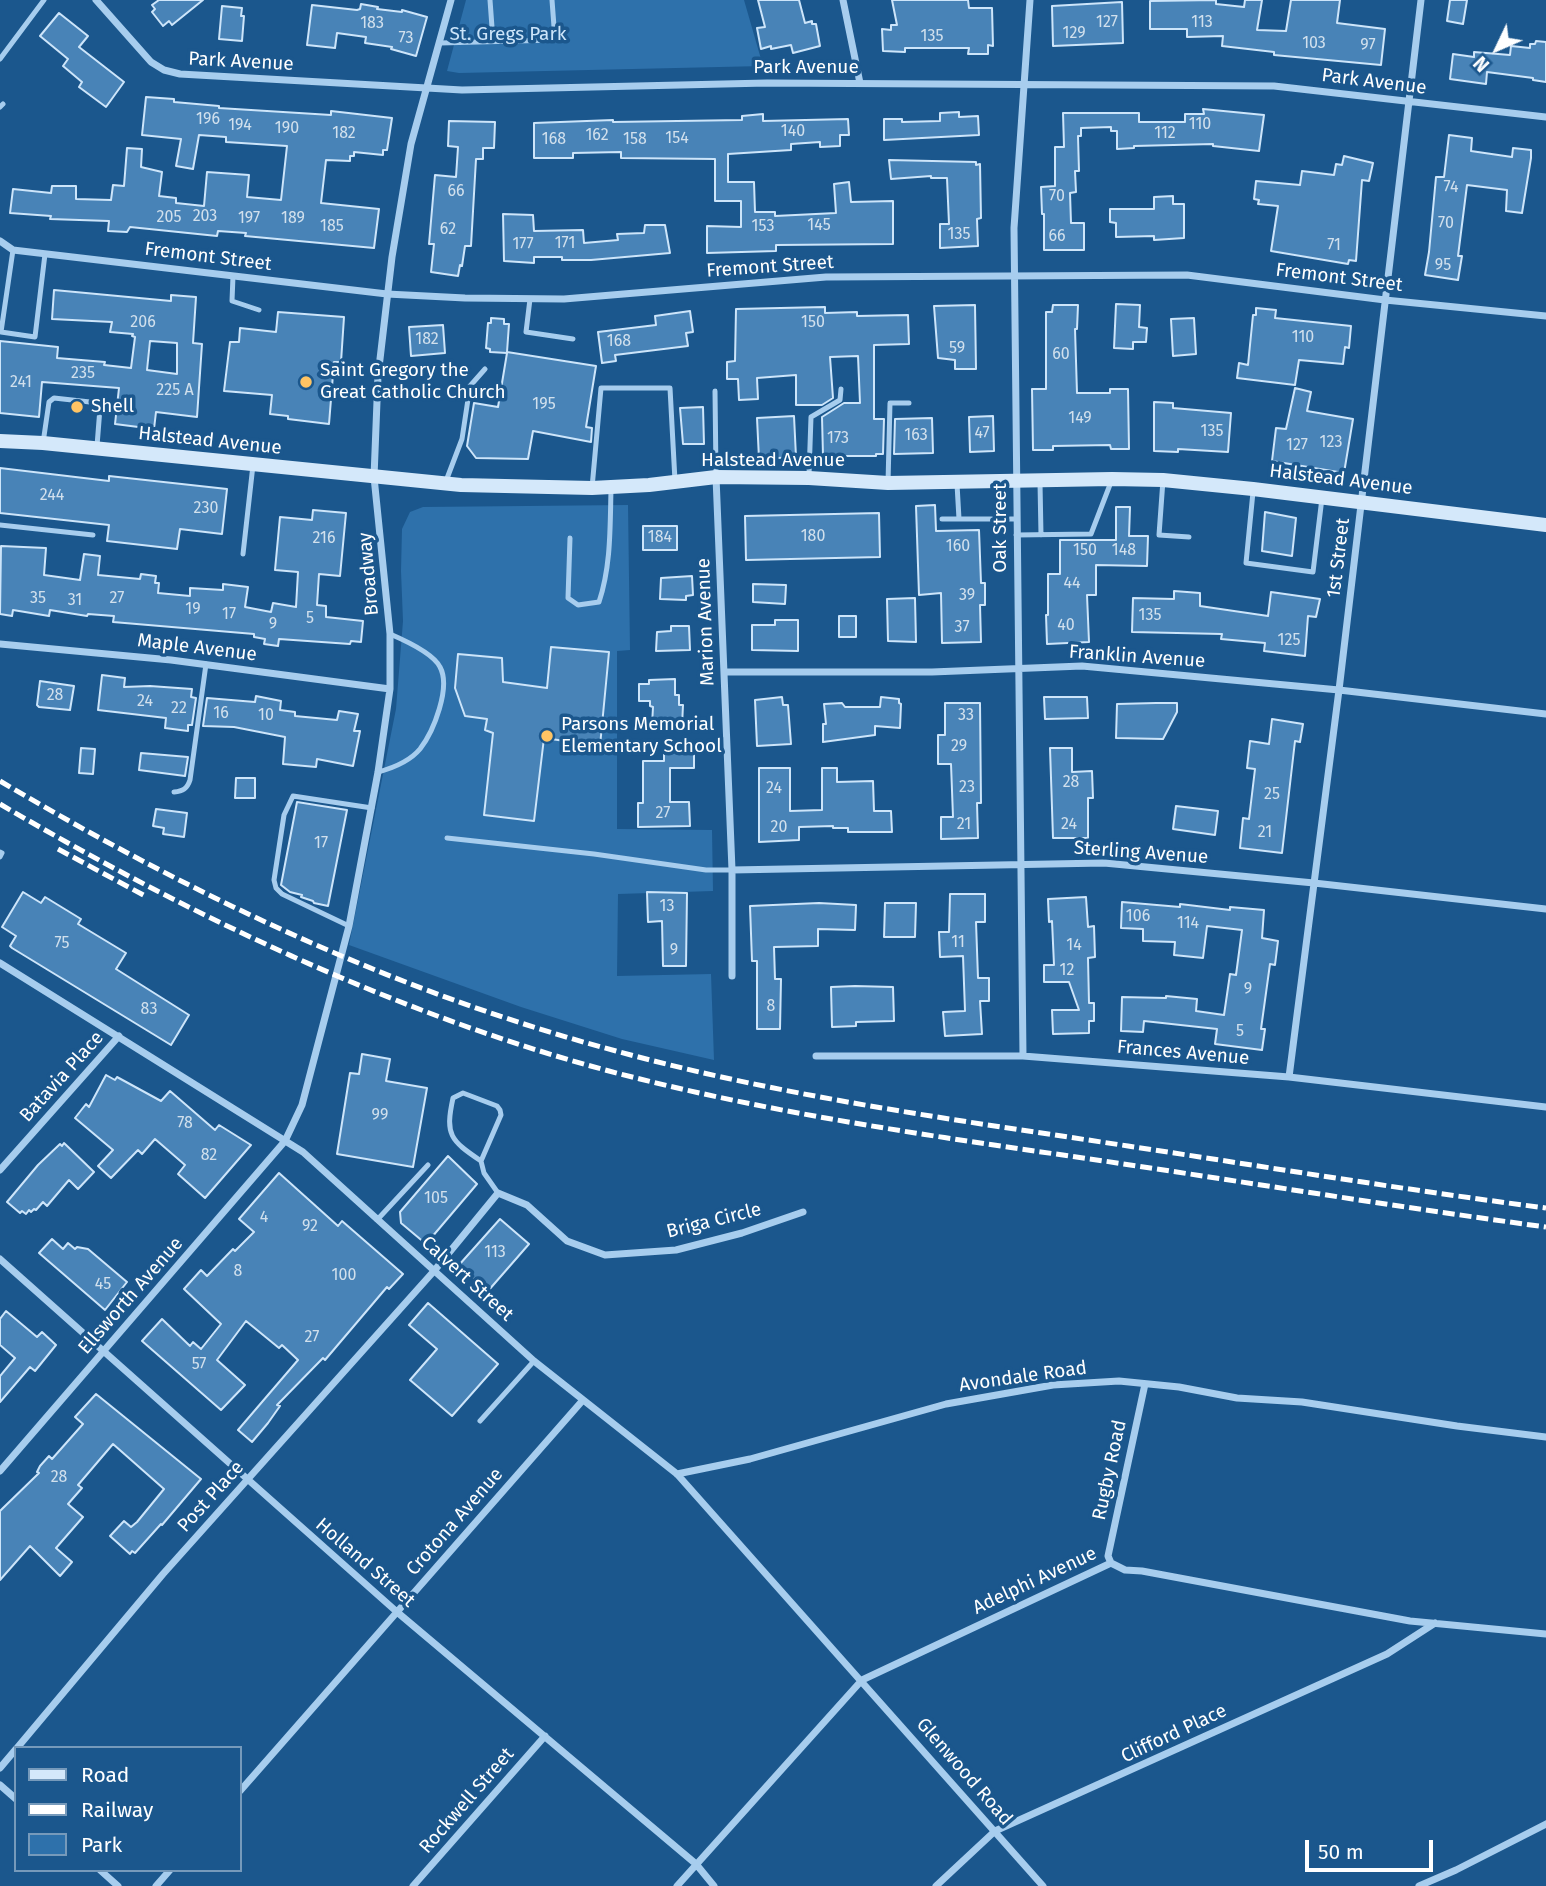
<!DOCTYPE html>
<style>
body{margin:0}
#map{position:relative;width:1546px;height:1886px;overflow:hidden;background:#1b578d;font-family:"Fira Sans",sans-serif}
canvas{display:block}
.legend{position:absolute;left:14px;top:1746px;width:228px;height:126px;box-sizing:border-box;background:#1b578d;border:2px solid #769abb;margin:0;padding:9px 12px;list-style:none;font-size:21px;color:#fff}
.legend li{display:flex;align-items:center;gap:14px;height:35px}
.legend b{width:35px;border:2px solid #769abb}
.north{position:absolute;left:1462px;top:14px;width:70px;height:70px;-webkit-text-stroke:5px #1b578d;paint-order:stroke;rotate:226deg;font-size:19px;font-weight:700;line-height:28px;text-align:center;color:#fff}
.north::after{content:'';display:block;margin:auto;width:24px;height:32px;background:#fff;clip-path:polygon(50% 0,100% 100%,50% 72%,0 100%)}
.scale{position:absolute;left:1305px;top:1840px;width:128px;height:32px;box-sizing:border-box;border:4px solid #fff;border-top:0;padding-left:9px;font-size:21px;line-height:24px;white-space:nowrap;color:#fff;-webkit-text-stroke:5px #1b578d;paint-order:stroke}
</style>
<div id="map">
<canvas width="1546" height="1886"></canvas>
<ul class="legend">
<li><b style="height:9px;background:#d4e8fa"></b>Road</li>
<li><b style="height:9px;background:#fff"></b>Railway</li>
<li><b style="height:19px;background:#2e71ab"></b>Park</li>
</ul>
<div class="north">N</div>
<div class="scale">50 m</div>
</div>
<script>
const ctx = document.querySelector('canvas').getContext('2d');
ctx.lineJoin = 'round';
function paint(path, color) { ctx.fillStyle = color; ctx.fill(path, 'evenodd'); }
function strokePath(path, color, width, dash) { ctx.strokeStyle = color; ctx.lineWidth = width; ctx.lineCap = dash ? 'butt' : 'round'; ctx.setLineDash(dash || []); ctx.stroke(path); }
function write(font, color, halo, rows, align = 'center') {
  ctx.font = font + ' "Fira Sans",sans-serif'; ctx.lineWidth = 7; ctx.setLineDash([]); ctx.textBaseline = 'middle'; ctx.strokeStyle = halo; ctx.fillStyle = color; for (const [text, x, y, turn = 0] of rows) {
    ctx.save(); ctx.translate(x, y); ctx.rotate((+turn || 0) * Math.PI / 180); ctx.textAlign = isNaN(turn) ? turn : align; if (halo) ctx.strokeText(text, 0, 0); ctx.fillText(text, 0, 0); ctx.restore();
  }
}
const green = new Path2D(`
 M466,0H744L763,66L459,73L447,71Z
 M628,505L630,650L617,651V829L712,830L713,891L618,894L617,976L711,974L714,1060L622,1039L521,1007L349,945L396,709L403,621L401,571L402,529L410,512L423,507Z`);
const building = new Path2D(`
 M159,0H203L172,25L169,21L163,26L152,12L155,9L152,5Z
 M758,0H799L805,23L812,21V24H816L820,46L793,53L791,45L771,49V46L761,49L757,28L765,27Z
 M892,0H968L969,8H992L993,46L988,45V54H968L969,48H905V52L883,51L882,29L891,30V25H897Z
 M1216,0V4L1244,7L1245,0H1262L1257,30L1286,31L1291,0H1340L1337,23L1385,29L1381,65L1274,55V52L1222,46L1223,36L1187,37V29H1150V1Z
 M1450,0H1467L1463,24L1447,21Z
 M1122,2L1123,43L1053,46L1052,6Z
 M361,4L378,7L377,9L402,12V10L427,17L416,56L391,49L392,47L365,43L366,37L337,33L335,48L307,45L312,5L357,10L360,9Z
 M222,6L242,8L241,16H244L242,41L219,39Z
 M59,13L88,36L79,47L124,82L106,107L79,87L82,82L63,66L68,59L40,36Z
 M1536,41L1546,42V82L1533,80V78L1487,72L1486,84L1450,79L1453,54L1474,57V52L1510,55L1511,46L1530,48V44H1535Z
 M146,97L174,99V102L219,106V108L331,115V111L392,118L387,150H383V155L354,152V156H350V161L326,160L321,203L379,209L374,248L245,236L246,233L218,231L217,236L130,227L127,232L108,231L109,221L50,219L51,216L10,213L13,189L51,193L52,186H76V199L111,200L113,185L124,186L127,148L142,149L141,167L162,172L159,196L176,198V203L204,206L207,172L249,175L247,197L281,200L287,146L226,142V137L199,135L193,169L176,166L181,139L142,135Z
 M1203,109L1264,115L1259,151L1213,146V144L1134,146V148L1117,149V131H1111V127L1081,128V136H1078L1079,171H1075L1076,192L1070,193L1071,223H1084V250H1044V214H1042L1041,187L1055,186V147H1064L1063,113H1139V122H1185V114H1204Z
 M959,112V117L978,116L979,135L884,140V119H902V122L940,121V113Z
 M763,114V121L848,119L849,135H840V146L820,147V142L791,144V150L728,154V182H754L755,212H775V216L836,213L834,184L849,182L851,202L893,201V244L776,245V251L707,253V226L741,227V201H715V159L621,158V152L573,153V158H534V123L613,120V122L742,120V116Z
 M449,121L495,122L494,148H483V159H476L471,246H465L462,266L460,265L458,276L431,272L434,244H429L435,175L456,177L458,147L448,146Z
 M1449,135L1472,138L1471,151L1512,157L1513,148L1531,150V158L1522,213L1506,211L1507,190L1467,185L1458,256H1462L1458,280L1425,275L1429,252L1436,177H1444Z
 M1344,156L1373,163L1369,181L1362,180L1356,261L1349,260L1348,264L1271,251L1278,206L1258,204L1259,200L1254,199L1256,181L1300,185L1302,171L1334,175L1336,164L1342,165Z
 M889,160L976,162V165L980,164L981,218L977,219L978,246L940,248V224H949L947,178H931V176L891,179Z
 M1173,196V204H1184V238L1154,240V236L1116,237V223L1110,222V209H1154V197Z
 M503,214L533,215L534,231L583,230L584,243L618,240L617,234L644,233L645,225H665L670,253L591,260H562V257H534V263L504,261Z
 M54,290L171,301V295L196,297L193,343L202,344L197,417L156,412L154,429L115,424L119,388L42,382L39,417L0,413V341L58,347L57,358L105,362L104,365L131,368L135,337L132,336L133,334L110,332L112,322L52,319ZM150,341L177,343V374L147,370Z
 M1116,304L1140,305L1139,327L1147,328L1146,342H1133V349L1114,348Z
 M975,305L976,369H955V360L938,358L934,306Z
 M1053,305H1078L1077,329H1075L1077,393H1110V389H1128L1129,449H1111L1110,445L1053,446V450H1033L1032,389H1046V312H1052Z
 M825,307V313L857,312V316L908,315L909,344L874,345V419H884L883,454H876V456H823L822,417L844,403H860L858,356L830,357L833,398L822,405H796V375L757,378L758,399L739,400L738,379H727V362L735,361L736,309Z
 M1256,308L1276,310L1275,318L1351,326L1349,348L1345,347L1343,364L1299,360L1295,385L1237,378L1239,363L1248,365L1253,315H1256Z
 M690,311L693,332L686,333L688,346L615,355L616,361L602,363L598,332L656,325L655,316Z
 M278,312L344,317L341,362H334L329,424L288,419V416L270,414L272,395L224,391L230,342H239L240,328L276,332Z
 M491,318L504,319V324H509L507,352L596,366L586,427L592,428L591,442L533,431L528,459L476,458L467,446L474,403L498,407L507,353L490,352V349L486,348L488,323H491Z
 M1194,318L1196,354L1173,356L1171,319Z
 M443,325L445,353L411,356L409,327Z
 M1295,388L1311,392L1307,411L1353,419L1344,473L1272,461L1276,428L1286,429Z
 M1154,402L1173,403V408L1231,413L1228,452L1178,449V452L1154,451Z
 M703,407L704,444H683L680,408Z
 M794,416L796,457L759,459L757,418Z
 M993,416L994,451L970,452L969,417Z
 M932,418L933,453L894,454L895,419Z
 M0,468L109,481V476L227,489L222,534L180,529L177,549L107,541L109,525L0,513Z
 M935,505L936,531L979,530L981,583H985V605H980L981,642L942,643L941,593L919,595L916,506Z
 M1116,507H1130L1129,536H1148L1147,566L1096,565V595H1087L1089,642L1047,644L1046,615H1048V574H1060V540H1116Z
 M313,510L346,513L340,576L319,574L317,605L326,606V617L363,621L361,642L351,641L350,644L279,639L278,646L264,644L265,639L254,637V634L113,622L114,616L88,614L87,616L50,610L49,616L13,610L12,616L0,614L1,546L46,548L44,575L80,580L84,554L100,556L98,575L140,579L141,574L156,576L155,583H159L158,593L190,596V588L223,590V584L248,587L245,607L271,612L273,603L296,607L298,572L275,570L280,517L312,520Z
 M1265,512L1296,518L1292,556L1262,551Z
 M879,513L880,557L746,560L745,516Z
 M643,526H677V550H643Z
 M692,576L693,595L686,596V600L660,599L661,578Z
 M753,584L786,585L785,604L753,602Z
 M1174,591L1200,593V606L1268,616L1271,592L1320,599L1316,617L1308,616L1305,656L1264,651L1265,643L1221,639L1222,634L1132,632L1133,598L1174,599Z
 M915,598L916,642L888,641L887,599Z
 M839,616H856V637H839Z
 M775,620H798V651L752,650V625H775Z
 M671,626H689L690,650L656,651L657,632L671,631Z
 M551,647L609,652L600,746L544,738L534,821L484,815L493,733L485,730L487,719L465,716L455,688L458,654L502,658L503,682L547,688Z
 M102,675L125,678L124,687L150,686L192,689L191,697L196,698L192,725H188V731L165,728L166,718L98,710Z
 M675,679V695H679V705H683L682,726L652,725L653,707L650,706V701H639V684H649V680Z
 M40,681L74,686L70,710L39,707L37,705Z
 M256,696L281,701L280,710L295,712V716L337,720L339,711L358,714L354,731H360L353,766L317,759L316,767L283,764L285,737L234,727L203,726L207,698L255,702Z
 M782,697L783,705H788L791,744L757,746L755,700Z
 M881,697L899,699V703L901,704L900,728L875,726V735L823,742V724H826L824,704L842,703L845,707H880Z
 M1044,697H1087L1088,718L1045,719Z
 M945,703H980L981,803H977L978,838L941,839V817H953L951,764H938V735H945Z
 M1156,703H1177V712L1163,739L1116,738L1117,704Z
 M1272,719L1303,724L1300,742L1295,741L1282,853L1240,848L1243,818L1249,819L1255,769L1247,768L1250,741L1269,744Z
 M81,748L95,749L93,774L79,773Z
 M1050,748H1072V772L1092,771L1093,798H1088V838H1053Z
 M664,750L694,751V768H670V802H689L690,826L638,827V803H643V761H664Z
 M141,753L188,757L185,776L139,770Z
 M759,768H790V811L822,810V768H837V782L873,781L874,811H891L892,832H848V828H833V826L799,827V840L759,842Z
 M236,778H255V798H235Z
 M297,802L347,810L328,906L314,903L313,901L301,897L302,895L290,892L281,885Z
 M1176,806L1218,811L1215,835L1173,829Z
 M156,809L187,813L184,837L163,834L164,828L153,826Z
 M23,892L41,903L45,897L81,919L78,924L126,953L116,969L189,1015L171,1045L12,948L10,946L16,936L2,927Z
 M647,892L687,893L686,966H663L662,921L648,922Z
 M950,894H985V922H976L978,978H989V1001H980L982,1034L945,1036L943,1012L965,1011L963,956L940,957L939,932H949Z
 M1086,897L1088,927L1094,926L1095,957L1088,958L1089,1003H1094V1021H1089V1033L1053,1034L1052,1010H1079L1069,982H1044V965H1054L1052,921L1049,922L1048,899Z
 M1122,902L1180,907V904L1230,910V907L1264,910L1262,938L1278,941L1275,965L1270,964L1261,1029H1265L1262,1050L1215,1044L1217,1029L1144,1021L1143,1032L1121,1031L1122,997L1166,998V996L1197,999L1196,1011L1224,1015L1230,974L1236,975L1242,930L1207,926L1203,958L1174,955L1175,942L1143,941V929L1121,928Z
 M819,903L856,905L855,930L818,929V946L774,947L775,979H781L780,1029H757V961H752L750,906Z
 M885,903H916L915,937H884Z
 M855,986L893,987L894,1021L856,1022V1026L832,1027L831,987Z
 M362,1054L390,1059L386,1081L427,1088L413,1167L337,1154L350,1073L359,1074Z
 M106,1075L115,1080L117,1077L161,1101L170,1091L215,1130L219,1125L251,1145L205,1198L178,1174L185,1165L155,1139L142,1154L138,1150L111,1178L98,1166L113,1150L75,1118L86,1104L89,1107Z
 M64,1143L94,1172L78,1189L69,1180L47,1206L43,1202L36,1210L34,1209L31,1212L29,1210L26,1214L22,1211L20,1213L7,1202L38,1165L60,1144L62,1146Z
 M448,1156L477,1184L426,1244L401,1223L400,1212Z
 M279,1173L338,1226L342,1221L403,1274L389,1289L387,1287L325,1360L323,1358L277,1405L280,1406L268,1423L252,1442L238,1430L298,1360L282,1345L279,1348L246,1321L217,1360L245,1385L221,1410L142,1341L162,1319L190,1346L193,1342L201,1349L221,1324L184,1289L201,1270L207,1276L233,1249L235,1251L254,1232L239,1219Z
 M500,1219L529,1244L488,1291L459,1265Z
 M52,1239L63,1249L68,1243L75,1249L77,1247L88,1249L127,1282L105,1310L39,1253Z
 M428,1303L498,1364L452,1416L410,1380L437,1349L409,1325Z
 M6,1311L37,1337L42,1332L56,1345L35,1371L30,1367L0,1402V1376L15,1358L0,1345V1319Z
 M96,1394L201,1479L162,1525L161,1524L135,1553L132,1551L130,1554L110,1536L124,1521L131,1527L137,1522L164,1489L113,1444L78,1485L82,1488L68,1504L83,1517L56,1548L72,1562L60,1576L30,1546L0,1580V1511L39,1473L37,1472L40,1466L49,1456L52,1459L83,1424L75,1417Z`);
const lane = new Path2D(`
 M490,0L493,41
 M440,43L555,40L552,0
 M0,59L44,0
 M0,107L3,104
 M13,250L1,332L35,337L45,254
 M233,276L232,301L259,310
 M530,299L526,332L573,339
 M715,391L716,474
 M43,443L49,402L54,398L90,402L100,408L97,446
 M809,475L811,417L840,400L841,389
 M1163,480L1159,535L1189,537
 M446,481L462,439L470,386L485,369
 M888,483L890,403H909
 M1040,483L1041,535
 M957,484L959,519
 M592,488L601,388H670L675,481
 M1253,492L1246,563L1313,572L1322,498
 M942,519H1016
 M0,525L93,535
 M1016,535L1091,534L1111,482
 M570,538L568,598L578,605L599,602C611,566 610,528 611,490
 M243,554L253,465
 M378,772C393,768 410,761 420,749C434,731 451,687 440,667C433,653 404,640 390,634
 M174,792C183,791 187,789 190,780L206,664
 M447,838L594,854L706,870H732
 M0,852L2,853L0,857
 M349,926L282,894L276,888L274,880L284,815L293,796L372,808
 M481,1161C450,1140 445,1135 453,1098L463,1093L497,1106L500,1110L501,1115L481,1161L484,1173L498,1193
 M377,1220L428,1165
 M480,1421L534,1361`);
const street = new Path2D(`
 M96,0L151,62L164,70L180,74L462,90L767,83L1274,86L1546,117
 M843,0L860,83
 M0,241L13,250L387,294L465,298L564,299L826,277L1187,275L1385,300L1546,316
 M716,477L732,870V976
 M0,644L171,660L390,689
 M724,672H932L1082,666L1339,690L1546,714
 M732,870L1104,863L1314,883L1546,909
 M0,963L303,1152L534,1361L677,1474L1043,1886
 M816,1056H1023L1289,1077L1546,1107
 M1023,1056L1014,228L1030,0
 M1289,1077L1339,690L1421,0
 M0,1170L119,1036
 M0,1259L397,1612L696,1864L714,1886
 M0,1471L285,1141L302,1105L349,926L378,772L390,689V634L374,477L378,376L392,257L411,144L451,0
 M677,1474L750,1459L946,1404L1053,1385L1119,1381L1179,1387L1237,1398L1302,1402L1457,1426L1546,1437
 M1111,1563L1108,1556L1145,1384
 M17,1748L163,1574L434,1271L498,1193L527,1205L567,1241L605,1255L676,1250L742,1233L803,1212
 M0,1768L16,1749
 M0,1785L16,1799
 M240,1791L583,1400
 M100,1870L118,1886
 M156,1886L170,1870
 M413,1886L545,1736
 M677,1886L862,1680L1111,1563L1125,1570L1142,1571L1410,1621L1546,1634
 M936,1886L995,1831L1387,1654L1435,1623
 M1419,1886L1456,1870L1546,1824`);
const secondary = new Path2D(`
 M0,441L43,443L461,485L592,488L649,485L716,477L809,478L888,483L1112,479L1163,480L1253,489L1546,525`);
const rail = new Path2D(`
 M0,781C194,896 398,993 616,1051C784,1097 956,1120 1128,1146C1267,1167 1406,1190 1546,1208
 M0,804C189,915 396,1014 609,1071C771,1114 938,1137 1104,1161C1251,1183 1398,1207 1546,1227
 M58,849L147,897`);
const markers = [
 [306,382,7,"#ffc464"],
 [77,407,7,"#ffc464"],
 [547,736,7,"#ffc464"]
];
const numberNames = [
 ["127",1107,23],
 ["113",1202,23],
 ["183",372,24],
 ["129",1074,34],
 ["135",932,37],
 ["73",406,39],
 ["103",1314,44],
 ["97",1368,46],
 ["196",208,120],
 ["110",1200,125],
 ["194",240,126],
 ["190",287,129],
 ["140",793,132],
 ["182",344,134],
 ["112",1165,134],
 ["162",597,136],
 ["154",677,139],
 ["168",554,140],
 ["158",635,140],
 ["74",1451,188],
 ["66",456,192],
 ["70",1057,197],
 ["203",205,217],
 ["205",169,218],
 ["197",249,219],
 ["189",293,219],
 ["70",1446,224],
 ["145",819,226],
 ["185",332,227],
 ["153",763,227],
 ["62",448,230],
 ["135",959,235],
 ["66",1057,237],
 ["171",565,244],
 ["177",523,245],
 ["71",1334,246],
 ["95",1443,266],
 ["206",143,323],
 ["150",813,323],
 ["110",1303,338],
 ["182",427,340],
 ["168",619,342],
 ["59",957,349],
 ["60",1061,355],
 ["235",83,374],
 ["241",21,383],
 ["225 A",175,391],
 ["195",544,405],
 ["149",1080,419],
 ["135",1212,432],
 ["47",982,434],
 ["163",916,436],
 ["173",838,439],
 ["123",1331,443],
 ["127",1297,446],
 ["244",52,496],
 ["230",206,509],
 ["180",813,537],
 ["184",660,538],
 ["216",324,539],
 ["160",958,547],
 ["150",1085,551],
 ["148",1124,551],
 ["44",1072,584],
 ["39",967,596],
 ["35",38,599],
 ["27",117,599],
 ["31",75,601],
 ["19",193,610],
 ["17",229,615],
 ["135",1150,616],
 ["5",310,619],
 ["9",273,625],
 ["40",1066,626],
 ["37",962,628],
 ["125",1289,641],
 ["28",55,696],
 ["24",145,702],
 ["22",179,709],
 ["16",221,714],
 ["10",266,716],
 ["33",966,716],
 ["29",959,747],
 ["28",1071,783],
 ["23",967,788],
 ["24",774,789],
 ["25",1272,795],
 ["27",663,814],
 ["21",964,825],
 ["24",1069,825],
 ["20",779,828],
 ["21",1265,833],
 ["17",321,844],
 ["13",667,907],
 ["106",1138,917],
 ["114",1188,924],
 ["11",958,943],
 ["75",62,944],
 ["14",1074,946],
 ["9",674,951],
 ["12",1067,971],
 ["9",1248,990],
 ["8",771,1007],
 ["83",149,1010],
 ["5",1240,1032],
 ["99",380,1116],
 ["78",185,1124],
 ["82",209,1156],
 ["105",436,1199],
 ["4",264,1218],
 ["92",310,1227],
 ["113",495,1253],
 ["8",238,1272],
 ["100",344,1276],
 ["45",103,1285],
 ["27",312,1338],
 ["57",199,1365],
 ["28",59,1478]
];
const parkNames = [
 ["St. Gregs Park",508,35]
];
const streetNames = [
 ["Park Avenue",241,62,3],
 ["Park Avenue",806,68],
 ["Park Avenue",1374,82,7],
 ["Fremont Street",208,257,7],
 ["Fremont Street",770,267,-4],
 ["Fremont Street",1339,278,7],
 ["Halstead Avenue",210,441,6],
 ["Halstead Avenue",773,461],
 ["Halstead Avenue",1341,480,7],
 ["Oak Street",1001,528,-90],
 ["1st Street",1339,558,-83],
 ["Broadway",369,574,-95],
 ["Marion Avenue",706,622,-92],
 ["Maple Avenue",197,648,7],
 ["Franklin Avenue",1137,657,4],
 ["Sterling Avenue",1141,853,4],
 ["Frances Avenue",1183,1053,5],
 ["Batavia Place",62,1077,-48],
 ["Briga Circle",714,1221,-14],
 ["Calvert Street",467,1279,42],
 ["Ellsworth Avenue",131,1296,-49],
 ["Avondale Road",1023,1377,-8],
 ["Rugby Road",1110,1470,-78],
 ["Post Place",211,1497,-48],
 ["Crotona Avenue",455,1522,-49],
 ["Holland Street",365,1563,41],
 ["Adelphi Avenue",1035,1581,-25],
 ["Clifford Place",1174,1734,-25],
 ["Glenwood Road",964,1772,49],
 ["Rockwell Street",467,1801,-49]
];
const poiNames = [
 ["Saint Gregory the",320,371],
 ["Great Catholic Church",320,393],
 ["Shell",91,407],
 ["Parsons Memorial",561,725],
 ["Elementary School",561,747]
];
paint(green, '#2e71ab');
paint(building, '#4883b7');
strokePath(building, '#cde5fa', 2);
strokePath(lane, '#a7cdee', 5);
strokePath(street, '#a7cdee', 7);
strokePath(secondary, '#d4e8fa', 14);
strokePath(rail, '#fff', 5, [12, 5]);
for (const [x, y, r, color] of markers) { const dot = new Path2D(); dot.arc(x, y, r, 0, 2 * Math.PI); ctx.fillStyle = color; ctx.fill(dot); strokePath(dot, '#1b578d', 2.5); }
write('16px', '#d1e0ed', null, numberNames);
write('19px', '#cde5fa', '#1b578d', parkNames);
write('19px', '#fff', '#1b578d', streetNames);
write('19px', '#fff', '#1b578d', poiNames, 'left');
</script>
